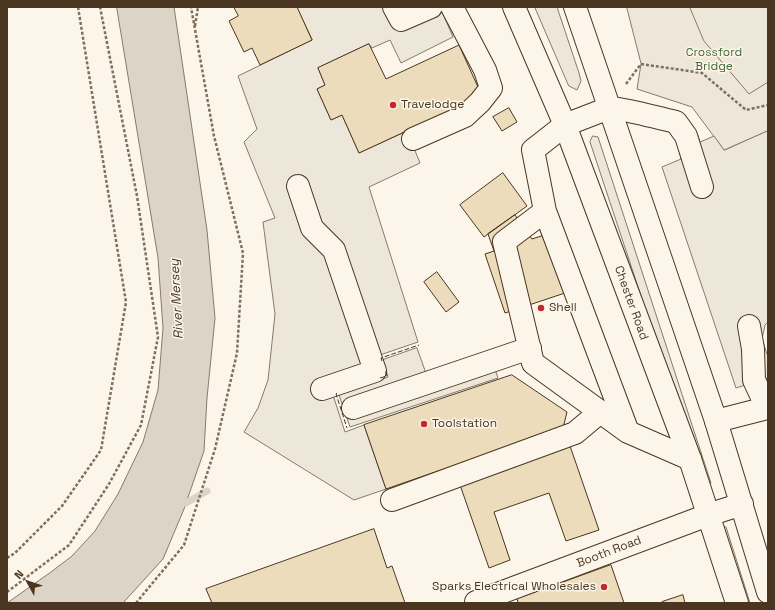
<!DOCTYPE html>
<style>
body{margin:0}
#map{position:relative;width:775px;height:610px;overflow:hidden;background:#fbf6e9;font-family:"Space Grotesk",sans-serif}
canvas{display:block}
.frame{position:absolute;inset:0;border:8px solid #4a3520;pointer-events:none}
.north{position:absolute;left:8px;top:562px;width:40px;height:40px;-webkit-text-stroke:3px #fbf6e9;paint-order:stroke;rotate:310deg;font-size:11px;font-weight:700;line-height:16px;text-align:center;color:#4a3520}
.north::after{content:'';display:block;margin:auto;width:14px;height:18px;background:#4a3520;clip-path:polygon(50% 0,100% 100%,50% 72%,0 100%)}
</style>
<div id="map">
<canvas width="775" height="610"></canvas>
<div class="frame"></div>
<div class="north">N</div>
</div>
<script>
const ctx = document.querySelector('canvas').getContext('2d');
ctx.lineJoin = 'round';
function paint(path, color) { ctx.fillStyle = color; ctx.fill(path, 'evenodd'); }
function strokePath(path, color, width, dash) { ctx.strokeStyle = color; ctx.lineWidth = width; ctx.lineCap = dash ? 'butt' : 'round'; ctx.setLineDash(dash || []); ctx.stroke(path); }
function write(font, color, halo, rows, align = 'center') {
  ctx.font = font + ' "Space Grotesk",sans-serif'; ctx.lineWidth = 3; ctx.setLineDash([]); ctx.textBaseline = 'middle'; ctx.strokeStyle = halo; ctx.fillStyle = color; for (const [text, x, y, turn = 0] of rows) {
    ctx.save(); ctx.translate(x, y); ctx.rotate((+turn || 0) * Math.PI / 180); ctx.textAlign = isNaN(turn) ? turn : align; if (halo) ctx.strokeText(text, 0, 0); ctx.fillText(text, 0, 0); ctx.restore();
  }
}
const green = new Path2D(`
 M535,7H557L579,73L581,81L577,90L569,86Z
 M627,7H768V131L724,150L692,107L637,89L641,64Z
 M593,136L598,137L710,480L711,483L706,485L703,483L590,142Z
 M722,526L726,527L750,603H743Z`);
const parking = new Path2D(`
 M297,7H440L453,37L401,63L390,40L372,48L369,44L318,68L325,85L317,89L331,120L342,115L359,153L407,131L420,163L369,187L418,342L377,356L332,392L345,432L364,425L386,489L354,500L244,432L258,408L268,380L275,314L263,222L275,218L244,142L257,129L238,76L312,40Z
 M690,7H768V82L749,94L704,41Z
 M768,131V322L765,325L762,339L768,357V378L736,388L662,167L681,159L678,146L697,133L700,142L714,136L724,150Z
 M417,348L428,379L491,358L498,378L350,427L339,395L388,377L383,360Z`);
const water = new Path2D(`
 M117,7H174L207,230L215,318L207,398L204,451L184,509L163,559L123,603H7L51,572L72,556L95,531L118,494L143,442L158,390L163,328L158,258Z`);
const stream = new Path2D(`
 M186,503L207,491`);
const building = new Path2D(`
 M234,7H297L312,40L260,65L252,48L244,52L229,21L238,16Z
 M369,44L386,79L459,45L482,96L359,153L342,115L331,120L317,89L325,85L318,68Z
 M509,108L517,122L502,131L493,117Z
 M503,173L527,206L484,237L460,205Z
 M515,215L532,239L563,229L583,287L505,313L485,254L494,251L488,234Z
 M437,272L459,302L446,312L424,282Z
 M512,375L567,412L563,428L386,489L364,425Z
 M569,443L599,530L566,541L549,493L494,512L510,560L489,568L459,482Z
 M374,529L387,568L392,566L405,603H212L206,589Z
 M611,565L624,603H515L518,602L517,599Z
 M683,595L685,603H662V602Z`);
const path = new Path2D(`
 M195,26L198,7
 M626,84L641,64L702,73L746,110L768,105
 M7,558L15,553L62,506L101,450L126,302L78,7
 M7,592L69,545L109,484L141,425L158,337L137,196L100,7
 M136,603L184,545L215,449L237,353L243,253L214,136L191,7`);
const minor = new Path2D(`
 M394,7L401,20L431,7
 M609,108C632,110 653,117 676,122L686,136L702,187
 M565,125L533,150L545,211L628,432
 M413,139L465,116L480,102L491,88L485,70L452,7
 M298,186L312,228L334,250L375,371L322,389
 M545,211L504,242L533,363L628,432L690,459
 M353,408L530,348
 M716,421L767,408L754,380L753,349L749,326
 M392,500L575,433L600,412
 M476,602L708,515L742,504`);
const highway = new Path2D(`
 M514,7L565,125L690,459L737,603
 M575,7L716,421L768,592
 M565,125L609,108`);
const fence = new Path2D(`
 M382,361L381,358L419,345
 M380,378L387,376L385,370
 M337,393L336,394L347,428`);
const markers = [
 [393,105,4,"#c62828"],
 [541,308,4,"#c62828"],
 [424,424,4,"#c62828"],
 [604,587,4,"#c62828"]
];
const parkNames = [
 ["Crossford",714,53],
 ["Bridge",714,67]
];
const poiNames = [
 ["Travelodge",401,105],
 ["Shell",549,308],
 ["Toolstation",432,424],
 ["Sparks Electrical Wholesales",596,587,"right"]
];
const streetNames = [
 ["Chester Road",631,303,70],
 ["Booth Road",609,552,-21]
];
const waterNames = [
 ["River Mersey",177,299,-93]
];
paint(green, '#ede6d9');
strokePath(green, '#887966', 1);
paint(parking, '#ede7d9');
strokePath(parking, '#887966', 1);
paint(water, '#dcd4c6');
strokePath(water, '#887966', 1);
strokePath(stream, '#dcd4c6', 7);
paint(building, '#ecdcbc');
strokePath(building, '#4a3520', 1);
strokePath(minor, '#4a3520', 24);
strokePath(highway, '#4a3520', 24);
strokePath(path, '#7f6f5c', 2.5, [3, 2]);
strokePath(minor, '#fbf6e9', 22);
strokePath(highway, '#fbf6e9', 22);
strokePath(fence, '#4a3520', 1, [5, 2]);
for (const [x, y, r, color] of markers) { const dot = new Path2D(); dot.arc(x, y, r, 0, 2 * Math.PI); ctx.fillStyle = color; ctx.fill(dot); strokePath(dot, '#fbf6e9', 1.5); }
write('12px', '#436837', '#fbf6e9', parkNames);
write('12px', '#4a3520', '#fbf6e9', poiNames, 'left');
write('12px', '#4a3520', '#fbf6e9', streetNames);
write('italic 13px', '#4a3520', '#fbf6e9', waterNames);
</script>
